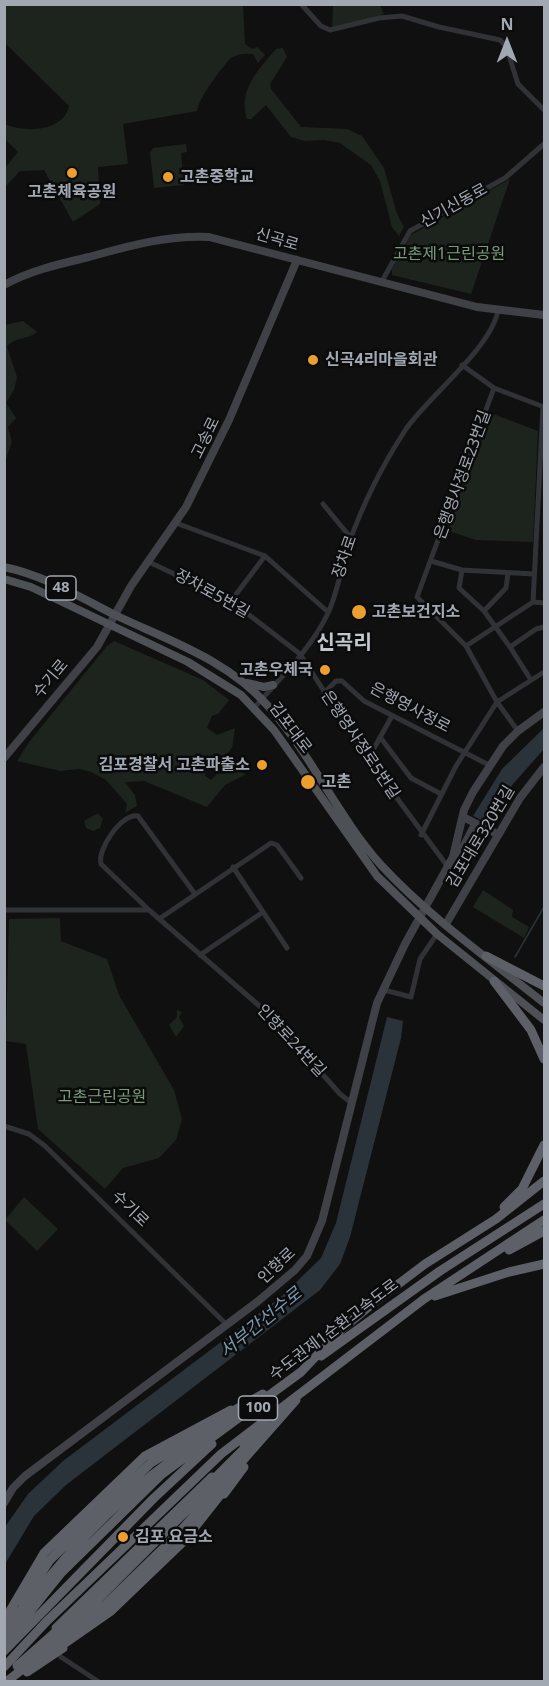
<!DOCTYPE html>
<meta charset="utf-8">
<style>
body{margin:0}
#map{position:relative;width:549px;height:1686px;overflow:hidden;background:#101011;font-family:"Noto Sans",sans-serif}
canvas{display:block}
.frame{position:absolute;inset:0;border:6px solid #a2a8b2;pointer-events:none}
.north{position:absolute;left:477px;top:12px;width:60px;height:60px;-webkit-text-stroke:4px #0b0b0c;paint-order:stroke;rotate:0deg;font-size:16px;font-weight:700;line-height:24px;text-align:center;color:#a2a8b2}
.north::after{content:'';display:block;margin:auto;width:21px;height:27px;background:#a2a8b2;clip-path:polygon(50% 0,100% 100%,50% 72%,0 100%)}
</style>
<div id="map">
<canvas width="549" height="1686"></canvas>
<div class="frame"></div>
<div class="north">N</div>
</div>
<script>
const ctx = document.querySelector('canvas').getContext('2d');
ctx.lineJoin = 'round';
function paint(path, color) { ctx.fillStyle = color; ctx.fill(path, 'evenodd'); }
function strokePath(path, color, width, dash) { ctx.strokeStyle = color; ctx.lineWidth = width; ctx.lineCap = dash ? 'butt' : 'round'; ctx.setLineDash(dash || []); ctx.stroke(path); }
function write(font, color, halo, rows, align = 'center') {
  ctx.font = font + ' "Noto Sans","Noto Sans KR",sans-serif'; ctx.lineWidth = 5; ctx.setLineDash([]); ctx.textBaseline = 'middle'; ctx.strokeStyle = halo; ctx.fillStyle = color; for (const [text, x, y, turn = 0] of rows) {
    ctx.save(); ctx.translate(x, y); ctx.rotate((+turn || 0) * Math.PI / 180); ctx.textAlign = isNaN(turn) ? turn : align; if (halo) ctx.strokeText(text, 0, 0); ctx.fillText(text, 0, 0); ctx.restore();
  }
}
const green = new Path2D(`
 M5,4L243,5L245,44L252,49L257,47L265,55L258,63L253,54C247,53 236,54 231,58C222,67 198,99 197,111L123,124L128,164L98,167L100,204L73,222L44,170L20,171L5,187V168L18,152L5,139V124C24,133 64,132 69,106L5,43Z
 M333,5H380L384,14L332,28Z
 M283,48L287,57L270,84L271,89L301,127L347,129L362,136L384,168L397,214L404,227L399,236L392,227L380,181L371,165L340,143L324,140L305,141L291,137L266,105L251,119H247C238,90 258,70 276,49Z
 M186,144L187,152L181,153L184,185L154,188L150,153L153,148Z
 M510,179L471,294L392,275V269L411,235Z
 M23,321L37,332C28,340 15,336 7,347L17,377L14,390L6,403L16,418L8,427L12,442L5,462V325Z
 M488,412L538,431L533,542L476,540L446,530Z
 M114,641L203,680L229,700L219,713L212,716L207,728L217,735L235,728L232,748L221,761L208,763L205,776L211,780L217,774L239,772L246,774L225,785L207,807L144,781L125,782L135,795L137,806L125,813L127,804L106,780L91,772L80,769L60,771L17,761L29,742L107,646Z
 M98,813L103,819L100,828L93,831L86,828L84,821Z
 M483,890L513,910L512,917L529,927L524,938L473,907Z
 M60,918L61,941L107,959L119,995L174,1090L182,1119L176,1140L159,1158L123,1168L105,1189L38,1129L26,1044L6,1041L9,919Z
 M177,1010L182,1012L179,1017L184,1026L176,1037L169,1025L177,1017Z
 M24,1197L58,1229L37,1251L5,1220Z`);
const water = new Path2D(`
 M544,728V749L513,784L487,823L473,816L502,769Z
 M387,1017L403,1021L401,1038L350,1237L340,1264L320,1290L66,1485L34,1516L5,1564V1527L28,1494L63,1461L282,1296L321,1258L336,1223Z`);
const stream = new Path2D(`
 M515,957L544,907`);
const street = new Path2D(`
 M301,4L321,26L330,30L379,18L402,16L439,27L500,40L506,46L518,84L544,110
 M381,283L410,231L505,178L544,144
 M462,365L494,388L544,407
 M494,388L417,597L466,646L497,702L518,731
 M323,504L351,538
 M176,523L265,556L328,612
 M431,561L462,570L534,574
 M149,562L231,601L300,654L368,759L448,867
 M462,570L459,588L484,611L510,647L536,629L544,627
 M231,601L265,556
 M533,602L543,407
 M484,611L506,588L508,573
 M466,646L533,602L544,603
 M510,647L531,680
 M324,693L336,681H342L364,701L489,765
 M255,707C280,678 312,648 328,613C338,592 341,566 349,543C363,504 383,464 406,429C430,395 490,349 498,311
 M380,737L411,778L441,794
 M368,759L392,716
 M421,835L456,766L497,702L544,672
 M233,867L287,948
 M195,894L138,816C121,813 97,850 101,864L149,910L271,1016L340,1094L353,1104
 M4,910H149
 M159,919L271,843L277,845L301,878
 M200,955L263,912
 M384,990L411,997L420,959L437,934
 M4,1126L29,1134L45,1146L227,1325
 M61,1657L99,1682`);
const secondary = new Path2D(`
 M4,285C31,270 60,264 89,257C129,246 167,235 209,237L477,307L544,315
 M4,758L97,647L131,586L186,507L229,420L297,260
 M463,817L497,834
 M454,857L460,853L473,828L481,826
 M446,924L520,798L544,767
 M4,1503L13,1488L25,1476L257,1302L295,1270L307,1256L322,1221L377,1003L405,944L453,857L464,810L473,792L503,746L518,731L544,712`);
const primary = new Path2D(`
 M4,567C43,575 78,596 113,614C167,640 227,659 268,706C311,754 338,817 381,865C429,917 489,959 544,1003
 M4,579L31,587L188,662L241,695L274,730L377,876L437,934L544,1020
 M247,683L264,687L273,685`);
const highway = new Path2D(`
 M486,956L544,986
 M494,981L531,1030L544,1059
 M504,1207L522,1189L544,1145
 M509,1250L544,1231
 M435,1296L509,1272L544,1264
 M321,1356L440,1271L544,1204
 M228,1414L263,1394
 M194,1439L236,1413
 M244,1447L267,1425
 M211,1482L248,1445
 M224,1494L244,1467
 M22,1602L50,1560L99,1512L151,1463L194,1436
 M27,1606C74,1542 134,1484 200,1440
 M4,1621L44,1553L145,1456L231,1410
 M56,1628L212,1477
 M4,1634L28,1600
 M58,1634L96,1601L216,1481
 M4,1644L62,1572L162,1474L301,1372L342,1329L372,1304L425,1264L496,1219L544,1181
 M58,1648L111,1611L184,1541L225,1489
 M4,1651L154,1498L212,1444
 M17,1666L61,1627
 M4,1667L47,1621L221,1454L424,1299L544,1220
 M27,1672L63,1648
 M6,1682L105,1605L178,1534L296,1400`);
const markers = [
 [72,173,6,"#ec9f2e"],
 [168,177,6,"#ec9f2e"],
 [313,360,6,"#ec9f2e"],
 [359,612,8,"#ec9f2e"],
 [325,670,6,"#ec9f2e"],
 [262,765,6,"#ec9f2e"],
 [308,782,8,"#ec9f2e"],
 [123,1537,6,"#ec9f2e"]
];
const shields = [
 [61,588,30],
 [258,1408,39]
];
const shieldNames = [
 ["48",61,588],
 ["100",258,1408]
];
const poiNames = [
 ["고촌중학교",180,177],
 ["고촌체육공원",72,192,"center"],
 ["신곡4리마을회관",325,360],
 ["고촌보건지소",372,612],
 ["고촌우체국",313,670,"right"],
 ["김포경찰서 고촌파출소",250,765,"right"],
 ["고촌",322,782],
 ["김포 요금소",135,1537]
];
const streetNames = [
 ["신기신동로",454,206,-29],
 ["신곡로",277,240,16],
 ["고송로",206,438,-64],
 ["은행영사정로23번길",463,475,-70],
 ["장차로",345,557,-71],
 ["장차로5번길",212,594,29],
 ["수기로",51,679,-50],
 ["은행영사정로",410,708,28],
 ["김포대로",290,728,53],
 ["은행영사정로5번길",360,745,56],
 ["김포대로320번길",481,837,-59],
 ["인향로24번길",291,1041,47],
 ["수기로",130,1209,44],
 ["인향로",277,1266,-43],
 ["수도권제1순환고속도로",334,1330,-37]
];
const parkNames = [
 ["고촌제1근린공원",449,254],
 ["고촌근린공원",102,1097]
];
const waterNames = [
 ["서부간선수로",261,1323,-39]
];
const quarterNames = [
 ["신곡리",344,643]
];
paint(green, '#1d241d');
paint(water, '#2a3339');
strokePath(stream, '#2a3339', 1.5);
strokePath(street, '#313236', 5);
strokePath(secondary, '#3f4146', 8);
strokePath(primary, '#4d5055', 8);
strokePath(highway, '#5d6167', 9);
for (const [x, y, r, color] of markers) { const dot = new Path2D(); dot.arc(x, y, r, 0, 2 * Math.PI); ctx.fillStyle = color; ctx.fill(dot); strokePath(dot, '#0b0b0c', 2); }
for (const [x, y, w] of shields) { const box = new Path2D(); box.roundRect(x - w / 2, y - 12, w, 24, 4.5); ctx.fillStyle = '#0b0b0c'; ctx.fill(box); strokePath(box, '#a2a8b2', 1.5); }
write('bold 15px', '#a2a8b2', null, shieldNames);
write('bold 16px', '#a2a8b2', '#0b0b0c', poiNames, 'left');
write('16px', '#a2a8b2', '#0b0b0c', streetNames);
write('16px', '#799d79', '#0b0b0c', parkNames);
write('italic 18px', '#7998ad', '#0b0b0c', waterNames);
write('bold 20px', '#c2c6ce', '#0b0b0c', quarterNames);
</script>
